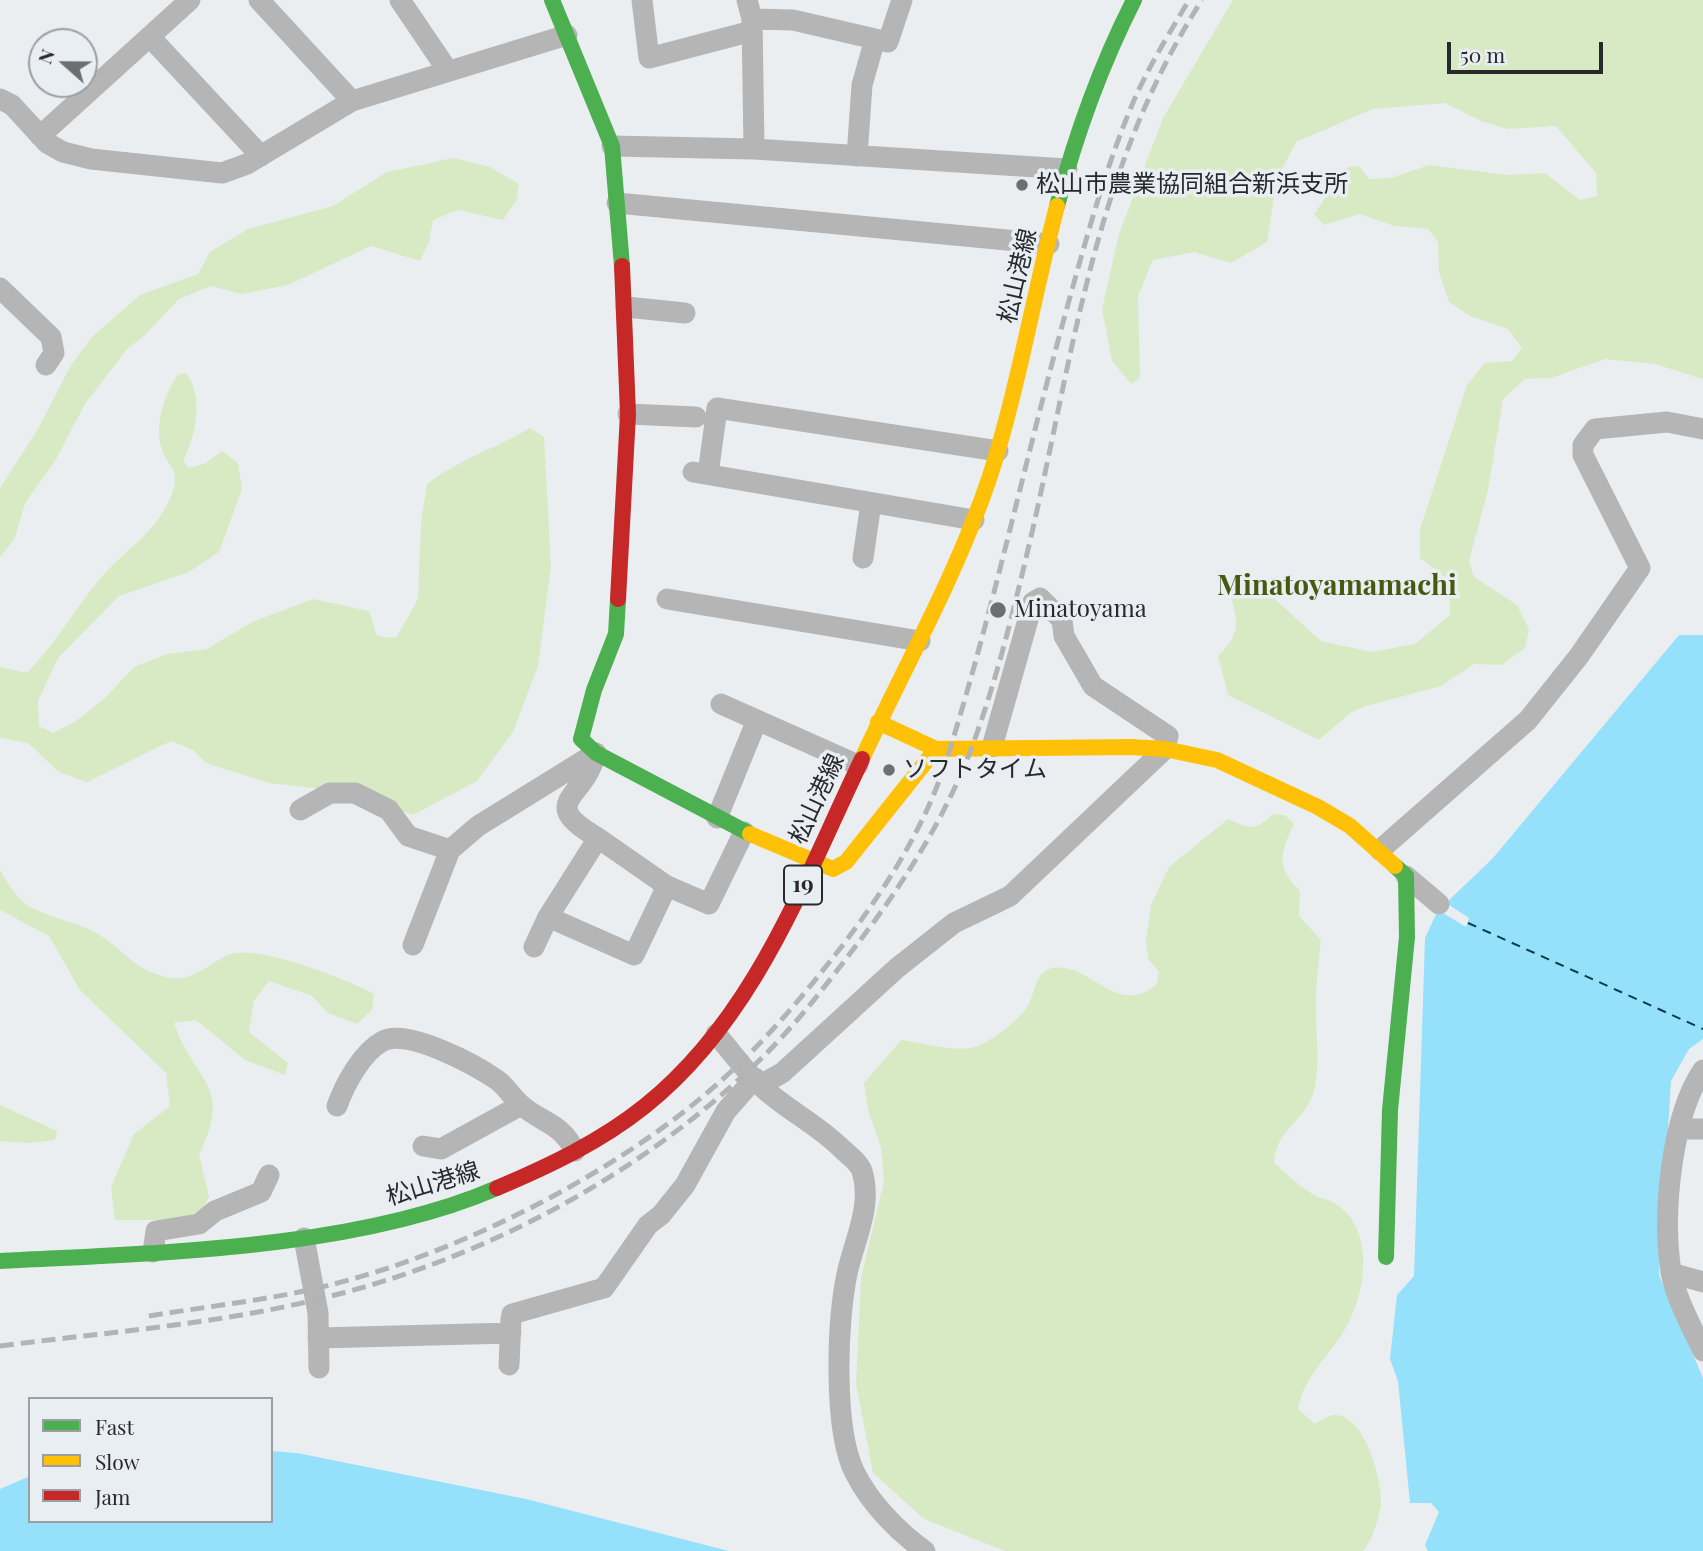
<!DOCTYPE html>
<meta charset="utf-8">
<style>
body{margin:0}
#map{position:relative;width:1703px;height:1551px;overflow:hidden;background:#ebeef1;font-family:"Playfair Display",serif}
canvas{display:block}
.legend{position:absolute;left:28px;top:1397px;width:245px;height:126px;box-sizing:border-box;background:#e9eef3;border:2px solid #9b9fa3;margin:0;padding:9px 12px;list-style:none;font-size:21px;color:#27292b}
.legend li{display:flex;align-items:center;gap:14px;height:35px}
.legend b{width:35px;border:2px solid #9b9fa3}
.north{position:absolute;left:28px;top:28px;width:70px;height:70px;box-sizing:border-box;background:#e9eef3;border:2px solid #9b9fa3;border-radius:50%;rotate:291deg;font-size:19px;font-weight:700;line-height:28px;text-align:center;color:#27292b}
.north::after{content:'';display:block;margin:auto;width:24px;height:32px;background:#6c6e70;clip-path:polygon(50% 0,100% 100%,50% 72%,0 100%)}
.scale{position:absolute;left:1447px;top:42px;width:156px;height:32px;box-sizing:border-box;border:4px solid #27292b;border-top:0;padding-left:9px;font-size:21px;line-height:24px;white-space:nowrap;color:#27292b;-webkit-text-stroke:5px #e9eef3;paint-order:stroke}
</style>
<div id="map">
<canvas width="1703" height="1551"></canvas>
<ul class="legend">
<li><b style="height:9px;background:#4caf50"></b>Fast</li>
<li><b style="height:9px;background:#ffc107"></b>Slow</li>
<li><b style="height:9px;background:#c62828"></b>Jam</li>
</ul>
<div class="north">N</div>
<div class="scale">50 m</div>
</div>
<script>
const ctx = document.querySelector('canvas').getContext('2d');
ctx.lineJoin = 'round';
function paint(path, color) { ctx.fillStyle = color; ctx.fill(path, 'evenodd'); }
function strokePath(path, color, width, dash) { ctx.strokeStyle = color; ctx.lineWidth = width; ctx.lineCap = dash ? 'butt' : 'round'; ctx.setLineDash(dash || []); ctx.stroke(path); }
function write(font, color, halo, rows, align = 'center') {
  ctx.font = font + ' "Playfair Display","Noto Sans JP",serif'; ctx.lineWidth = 7; ctx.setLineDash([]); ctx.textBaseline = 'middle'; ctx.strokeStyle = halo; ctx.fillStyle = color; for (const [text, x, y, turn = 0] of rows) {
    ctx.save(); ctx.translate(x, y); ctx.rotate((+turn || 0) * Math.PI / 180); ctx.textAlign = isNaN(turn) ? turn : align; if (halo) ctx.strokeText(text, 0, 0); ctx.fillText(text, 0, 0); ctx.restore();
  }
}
const green = new Path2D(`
 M1233,0H1703V379L1655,364L1605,359L1551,378L1525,379L1503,399L1488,490L1469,561L1474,577L1517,605L1529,629L1525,648L1502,665L1474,664L1441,686L1366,706L1350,713L1319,740L1228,695L1218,656C1242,633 1238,620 1229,591L1236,581L1266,591L1321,641L1372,652L1415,644L1450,615L1449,580L1420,558V529L1467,385L1485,363L1512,361L1522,348L1508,329L1470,316L1449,302L1439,272L1438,242L1428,229L1394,226L1360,214L1324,225L1314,214L1347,167L1359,166L1369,179L1391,178L1429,165L1507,175L1545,173L1580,200L1597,196L1596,173L1556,126L1507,129L1481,121L1445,103L1373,109L1296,142L1277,179L1267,242L1231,263L1194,252L1153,260L1138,296L1140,378L1131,384L1112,361L1102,309L1119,234L1163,118Z
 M454,158L490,167L519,184L516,201L503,220L458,210L433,220L429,242L420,261L371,246L288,285L241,294L211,286L179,299L144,336L127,349L85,404L55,461L25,503L15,538L0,557V488L38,429L71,365L92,337L140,295L198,274L210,252L248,229L333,206L387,172Z
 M186,373C204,395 196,437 183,461L189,468L204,464L222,451L238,463L242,489L219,552L189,572L119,596L58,658L38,701L39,726L53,733L76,721L104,699L134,667L167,654L207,649L252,622L313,599L369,611L377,636L396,638L418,599L421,522L427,484C458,460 496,448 530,428L544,437L551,566L538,666L513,732L477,781L413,815L348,792L269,783L206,763L193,750L171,741L87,782L59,772L28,743L0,738V667L27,673C55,644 74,610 100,579C126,548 156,534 172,494C181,470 168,468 162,449C154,427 164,392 179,374Z
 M1273,814L1285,815L1294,824C1280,855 1275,865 1300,891L1299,916L1321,940C1319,963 1315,987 1316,1010C1316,1035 1320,1061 1315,1086C1309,1121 1276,1126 1274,1163C1287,1174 1301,1188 1316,1196C1323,1199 1331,1200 1336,1204C1378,1231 1365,1301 1341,1336C1325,1359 1303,1380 1298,1409L1315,1424C1320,1421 1328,1415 1334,1415C1365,1413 1383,1483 1381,1505C1379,1519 1372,1541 1363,1551H1005L924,1519L873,1473L856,1384L861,1278L884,1181L881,1148L868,1110L864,1083L901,1040C922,1043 951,1051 971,1048C986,1046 1019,1020 1027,1007C1035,996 1034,972 1052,968C1092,962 1115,1018 1156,985L1159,972L1148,959L1146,940L1151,905L1169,867L1228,819C1252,829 1253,832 1273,814Z
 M0,870C6,880 13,893 22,901C35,914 72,921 91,930C124,947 131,971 172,978C195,982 218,955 236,953C267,948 346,979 374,994L372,1010L357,1024L328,1013L312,996L269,981L254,1001L249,1032L288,1063L285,1075L245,1060L196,1020L174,1023C195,1084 234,1084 199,1155L209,1196L198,1220H115L111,1187L134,1134L170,1106L166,1073L80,990L49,936L0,910Z
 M0,1105L57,1131L55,1140L29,1143L0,1141Z`);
const water = new Path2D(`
 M1679,635H1703V1039L1689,1049L1671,1081L1659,1275L1703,1378V1551H1428L1425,1545L1439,1512L1431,1503H1410L1398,1381L1390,1359L1397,1295L1414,1276L1425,938L1438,910L1466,927L1469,918L1446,903L1493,858Z
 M271,1451L297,1453L526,1499L729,1551H0V1489L30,1476V1521H271Z`);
const ferry = new Path2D(`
 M1468,923L1703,1029`);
const street = new Path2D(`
 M259,0L352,101
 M400,0L448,71
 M642,0L649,58L752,31
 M747,0L752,19L754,149
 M752,19L793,20L888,42L902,0
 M150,37L261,156
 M0,99L12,105L47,143L63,152L91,159L222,173L247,164L352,101L567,35
 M40,136L190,0
 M612,146L754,149L1067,169
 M857,156L862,85L875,39
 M617,203L1049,244
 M0,288L51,337L54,353L46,365
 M626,307L685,313
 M628,414L696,417
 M693,472L974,520
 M708,474L717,408L998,451
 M863,558L871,503
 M667,599L920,641
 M721,704L858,765
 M300,810L330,793H355L389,810L408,836L450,850L478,826L596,753
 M717,818L757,720
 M598,838L667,886L709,904L744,832
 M1380,850L1528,720L1579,656L1640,568L1583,455V445L1595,429L1667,422L1703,429
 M1406,876L1439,904
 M548,917L634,955L667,886
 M413,945L450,850
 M534,947L548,917L598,838C536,801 584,801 596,753
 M716,1034C731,1051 745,1071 761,1086C785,1109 817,1124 841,1148C847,1154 859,1162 862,1171C873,1207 854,1240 847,1274C837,1321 833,1430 855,1473C870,1503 898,1532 925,1551
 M1703,1070C1671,1117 1662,1215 1671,1271C1675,1297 1692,1327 1703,1351
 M760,1085L782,1073L897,968L954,923L1010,896L1165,749L1168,736L1093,686L1064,636L1062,620L1040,598L1033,602L992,747
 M337,1106C345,1084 362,1052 383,1041C407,1028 476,1065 497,1080C506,1086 511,1096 519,1103C540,1123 560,1121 575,1151
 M1680,1129H1703
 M423,1146L441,1149L521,1105
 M304,1238L318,1313L319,1368
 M153,1252L156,1231L199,1224L215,1211L261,1192L269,1175
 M1671,1273L1703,1282
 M512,1314L604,1288L648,1225L661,1215L685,1185L726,1111L755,1078
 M318,1338L511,1333
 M509,1365L511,1319`);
const fast = new Path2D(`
 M552,0L612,146L622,266
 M1057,206C1076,134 1100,67 1134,0
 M618,599L616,634L594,690L581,739L596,753L750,834
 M1386,1257L1390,1110L1407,937L1406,876L1395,866
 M0,1261C154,1253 354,1250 497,1188`);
const slow = new Path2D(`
 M878,722L936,749L1131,747L1165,749L1217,760L1318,807L1350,826L1395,866
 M862,759C905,666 956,576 989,479C1018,390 1033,297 1057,206
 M750,834L833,869L846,862L936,749`);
const jam = new Path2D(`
 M618,599L628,414L622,266
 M497,1188C549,1166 600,1142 645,1106C755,1018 803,882 862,759`);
const rail = new Path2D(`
 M149,1316C209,1306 271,1300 330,1285C470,1250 642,1161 744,1059C782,1022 814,982 846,941C891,880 928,822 950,749C996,600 1028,447 1070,297C1088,232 1106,167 1132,105C1147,69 1169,34 1189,0
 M0,1346C108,1332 221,1324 327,1297C481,1259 631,1180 747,1072C789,1034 824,988 858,943C904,883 947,815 973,744C997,679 1014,609 1030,541C1074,352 1094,168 1202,0`);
const markers = [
 [1022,185,7,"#6c6e70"],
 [998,610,9,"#6c6e70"],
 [889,770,7,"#6c6e70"]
];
const shields = [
 [803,885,38]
];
const shieldNames = [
 ["19",803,885]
];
const poiNames = [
 ["松山市農業協同組合新浜支所",1036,185],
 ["Minatoyama",1014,610],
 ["ソフトタイム",903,770]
];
const streetNames = [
 ["松山港線",1018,276,-77],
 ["松山港線",817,799,-65],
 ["松山港線",433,1184,-17]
];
const quarterNames = [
 ["Minatoyamamachi",1337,586]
];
paint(green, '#d7eac4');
paint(water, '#95e1fb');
strokePath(ferry, '#0a3c4a', 2, [9, 7]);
strokePath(street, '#b5b5b6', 21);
strokePath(fast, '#4caf50', 16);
strokePath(slow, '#ffc107', 16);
strokePath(jam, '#c62828', 16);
strokePath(rail, '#b3b3b5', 5, [14, 7]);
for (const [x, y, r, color] of markers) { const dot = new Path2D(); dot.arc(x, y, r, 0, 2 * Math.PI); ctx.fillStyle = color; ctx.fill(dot); strokePath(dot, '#e9eef3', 2.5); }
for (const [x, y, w] of shields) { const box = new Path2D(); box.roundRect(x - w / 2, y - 19.5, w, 39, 5); ctx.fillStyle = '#e9eef3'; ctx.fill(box); strokePath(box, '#27292b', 2); }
write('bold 23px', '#27292b', null, shieldNames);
write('24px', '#27292b', '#e9eef3', poiNames, 'left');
write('24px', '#27292b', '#e9eef3', streetNames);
write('bold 28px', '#455a0f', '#e9eef3', quarterNames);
</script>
